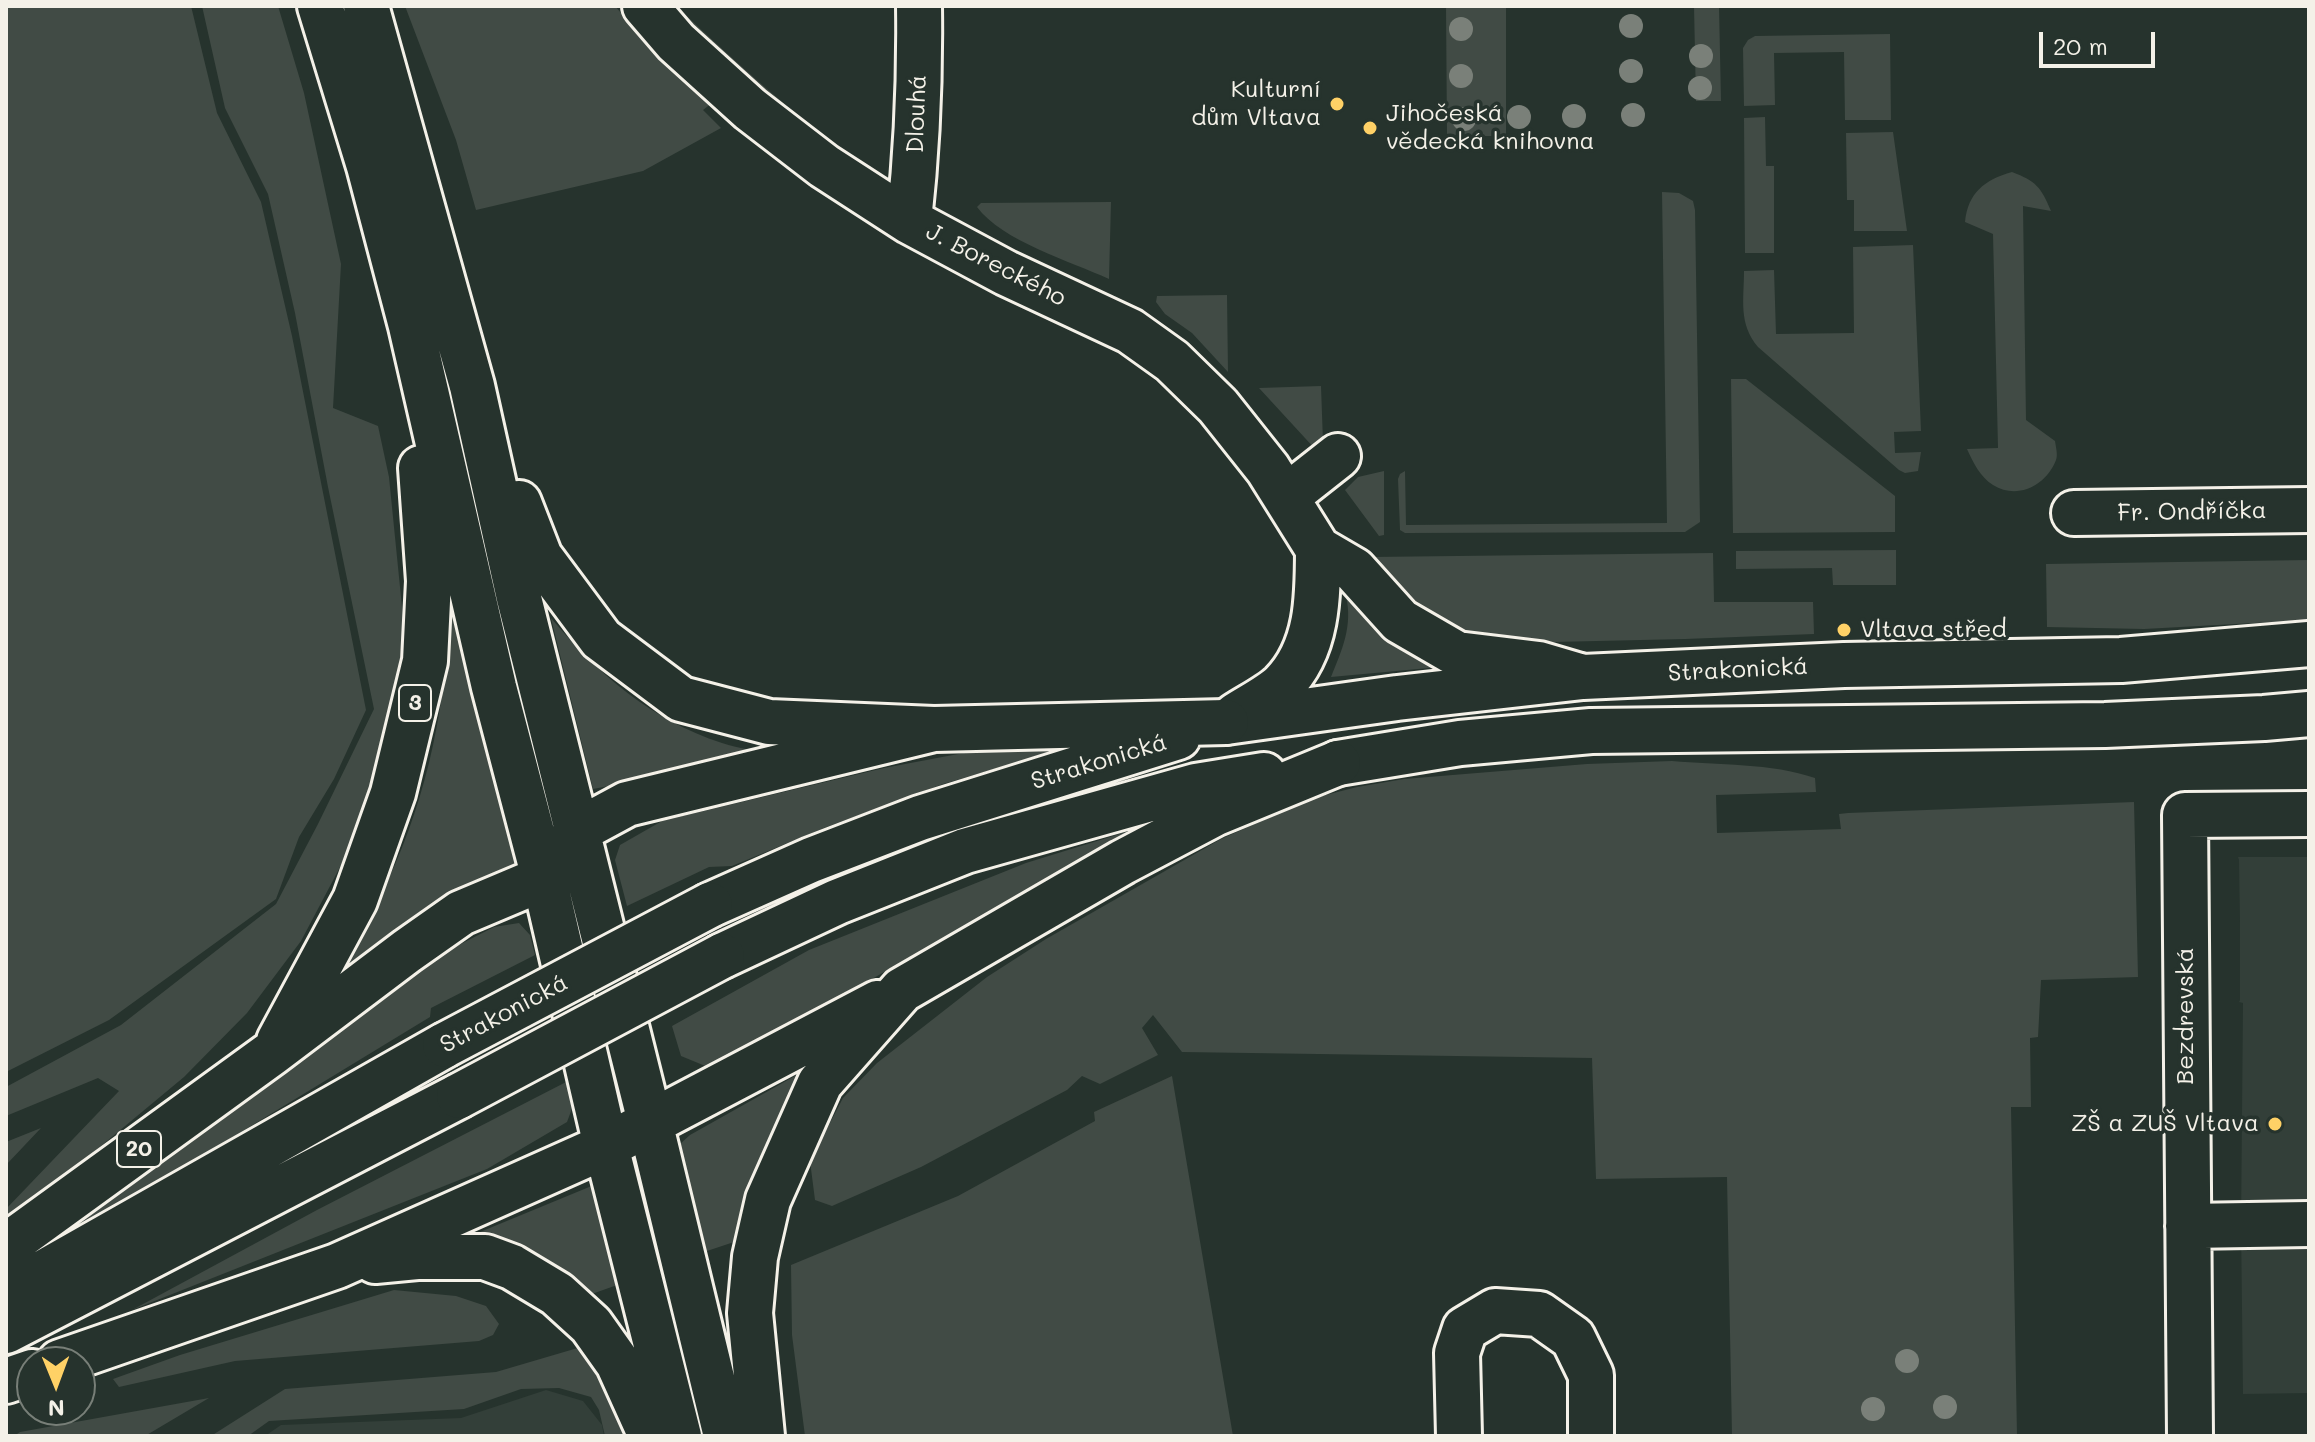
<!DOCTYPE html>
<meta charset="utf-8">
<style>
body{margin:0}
#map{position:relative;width:2315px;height:1442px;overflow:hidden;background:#26332d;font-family:Mali,sans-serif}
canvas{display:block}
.frame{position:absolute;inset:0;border:8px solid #f4f1e8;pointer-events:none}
.north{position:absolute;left:16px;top:1346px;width:80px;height:80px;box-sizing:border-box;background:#26332d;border:2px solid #787f78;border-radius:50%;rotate:179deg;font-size:22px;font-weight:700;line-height:32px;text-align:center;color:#f4f1e8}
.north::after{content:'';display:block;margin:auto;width:28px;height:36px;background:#ffd166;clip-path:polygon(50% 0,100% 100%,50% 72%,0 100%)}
.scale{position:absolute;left:2039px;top:32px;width:116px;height:36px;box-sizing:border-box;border:4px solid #f4f1e8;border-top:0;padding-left:10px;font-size:24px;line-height:28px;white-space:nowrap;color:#f4f1e8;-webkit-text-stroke:6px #26332d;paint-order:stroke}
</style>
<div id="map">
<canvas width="2315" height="1442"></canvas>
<div class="frame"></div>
<div class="north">N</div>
<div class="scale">20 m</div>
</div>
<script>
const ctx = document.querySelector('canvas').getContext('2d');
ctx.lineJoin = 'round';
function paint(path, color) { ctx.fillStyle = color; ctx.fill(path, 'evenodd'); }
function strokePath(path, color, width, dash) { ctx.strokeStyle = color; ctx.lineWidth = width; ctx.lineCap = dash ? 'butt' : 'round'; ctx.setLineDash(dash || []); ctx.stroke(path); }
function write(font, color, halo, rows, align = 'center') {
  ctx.font = font + ' Mali,sans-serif'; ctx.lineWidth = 7; ctx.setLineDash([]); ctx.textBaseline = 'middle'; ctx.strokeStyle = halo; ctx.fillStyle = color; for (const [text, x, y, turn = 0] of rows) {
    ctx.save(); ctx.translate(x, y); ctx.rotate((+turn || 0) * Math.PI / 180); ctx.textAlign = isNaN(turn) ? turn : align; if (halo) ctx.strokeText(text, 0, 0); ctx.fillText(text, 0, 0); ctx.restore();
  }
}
const built = new Path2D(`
 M2238,857H2309V1393L2243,1394L2241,1225L2243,1003L2239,1002L2240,1000V922L2239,860Z
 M546,1390L583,1401L602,1425L604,1436H265L281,1425L461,1418Z`);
const green = new Path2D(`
 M6,6H191L217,113L261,202L292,336L366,710L334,779L299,837L276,899L109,1020L6,1072Z
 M202,6H278L304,93L341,264L333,408L378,426L389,477L404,627L390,735L367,816L301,941L247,1013L184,1077L6,1225V1209L119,1091L98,1078L6,1116V1087L121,1025L276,904L318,824L374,709L328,487L295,313L268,194L225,108Z
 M405,6H615L640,35L712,103L703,110L721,128L643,171L476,210L456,140Z
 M673,6H676C732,59 788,110 849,155L842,154L764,94L712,46Z
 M1446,6H1506V136H1447Z
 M1694,6H1719L1721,101H1696Z
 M1890,34L1891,120H1845L1844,52L1774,53L1775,105L1744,106L1743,48L1748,40L1755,36Z
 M1765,117L1766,166H1774V253H1745L1744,118Z
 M1893,132L1907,231H1854V200H1847L1846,133Z
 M2012,172C2036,181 2041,187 2051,211L2023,206L2026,420L2055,441C2056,448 2058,455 2056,460C2046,486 2017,500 1993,485C1980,477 1973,462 1967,449L1998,448L1993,234L1965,222C1968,193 1984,180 2012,172Z
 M1662,192L1679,193L1693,201L1695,210L1700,522L1685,532L1405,533L1400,530L1398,479L1400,474L1405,471L1406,525L1667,523Z
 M1111,202L1109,279C1070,261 1002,241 977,207L981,203Z
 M1913,245L1921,431L1894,432L1895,453L1921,452L1918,471L1905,473L1899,470L1758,347C1738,324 1744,299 1744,271L1774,270L1776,334L1854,333L1853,247Z
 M1227,295L1228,372L1192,333L1165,314L1156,302L1157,296Z
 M1731,379H1746L1895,496V532L1733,533Z
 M1321,386L1323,442L1316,450L1259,388Z
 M1384,471V535L1379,536L1345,490L1358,477Z
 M1896,550V585H1833L1832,568L1736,569V551Z
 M1713,553L1714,602H1813L1814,634L1685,639L1553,642L1466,636L1426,619L1371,557Z
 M2309,560V620L2144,629L2047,627L2046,564Z
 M1350,593L1440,667L1331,677C1342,650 1353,626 1346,596Z
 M454,601L521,867L333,988L338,972C355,941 373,911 388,880C428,795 447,700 449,607Z
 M551,618C599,675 651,720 722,743C739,749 759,751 777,754L593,789Z
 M1104,737L943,784L824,828L732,866L709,867L627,906L615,860L620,845L662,821L884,768L1006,745Z
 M1672,761C1717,765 1772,763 1815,778L1816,792L1716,795L1717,833L1841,829L1839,814L1848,813L2134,802L2138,977L2041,980L2038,1037L2030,1038L2031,1107H2011L2017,1436H1732L1727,1177L1596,1179L1592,1058L1182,1052L1153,1015L1142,1028L1158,1055L1100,1084L1082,1076L1067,1090L921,1167L832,1206L815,1200L810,1161L843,1098L877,1063L987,977L1046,939L1221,839L1314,798L1357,787L1404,779L1587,764Z
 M1168,819C1013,895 865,983 715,1070L681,1056L672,1026L809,950L1026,863Z
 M519,923L530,935L535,955L431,1008L430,1017L57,1244L121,1188L303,1054L451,949L494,927Z
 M818,1063L743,1239L704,1252L680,1144L690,1135Z
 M1172,1076L1233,1436H805L792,1335L791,1265L958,1196L1095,1121L1094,1112Z
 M570,1080L577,1095L567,1122L487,1169L132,1310L317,1210Z
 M41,1128L6,1165V1142Z
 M594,1185L620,1284L589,1295L451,1244Z
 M394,1290L456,1296L486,1306L499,1324L493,1335L479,1341L235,1361L119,1387L113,1379L180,1355Z
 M581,1347L605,1382L626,1436H605L599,1410L591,1397L559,1388L521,1389L464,1409L269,1421L248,1436H211L285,1389L496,1372Z
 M209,1398L145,1436H14L20,1432Z`);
const minor = new Path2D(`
 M645,6L676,42L750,109L824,166L909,221L1006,273L1130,331L1172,361L1218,406L1268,469L1318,549L1354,570L1400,621L1457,654L1539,664L1583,677
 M909,221C917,150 920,77 919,6
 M1286,497L1338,456
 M2074,513L2309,510
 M1235,716C1250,706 1269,697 1282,685C1318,649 1318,597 1318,549
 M1226,722L1397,698L1583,677L1844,665L2121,660L2309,644
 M1338,763L1460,743L1591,731L2105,725L2264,718L2309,714
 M2188,1226L2309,1224
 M1459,1436L1457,1353L1465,1329L1495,1311L1539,1314L1573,1338L1591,1375V1436
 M2190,1436L2185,815L2309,814`);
const major = new Path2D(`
 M320,6L369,166L411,326L494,687L544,878L606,1146L679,1436
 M366,6L472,386L519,598L650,1122L726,1436
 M519,503L540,557L601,639L681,699L769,722L934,729L1226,722
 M710,905L811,860L920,818L1178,737
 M722,956L837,902L965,851L1196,786L1264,775
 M279,1041L355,900L393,793L425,661L429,581L421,468
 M6,1246L272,1053L407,951L461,913L544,878L577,831L627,804L934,729
 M375,1261L417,1257H485L512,1267L557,1294L591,1325L618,1363L651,1436
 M6,1294L445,1045
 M6,1331L459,1096
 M60,1362L337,1266L606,1146L878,1003
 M6,1381L32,1372
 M762,1436L750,1313L755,1257L768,1200L820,1083L902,990L1123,862L1214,814L1338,763`);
const majorBridge = new Path2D(`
 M445,1045L710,905
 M459,1096L722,956`);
const trees = [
 [1631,26],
 [1461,29],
 [1701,56],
 [1631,71],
 [1461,76],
 [1700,88],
 [1633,115],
 [1574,116],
 [1519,117],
 [1464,119],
 [1907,1361],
 [1945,1407],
 [1873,1409]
];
const markers = [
 [1337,104,8,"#ffd166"],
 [1370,128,8,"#ffd166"],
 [1844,630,8,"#ffd166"],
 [2275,1124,8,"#ffd166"]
];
const shields = [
 [415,703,32],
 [139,1149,44]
];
const shieldNames = [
 ["3",415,703],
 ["20",139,1149]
];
const poiNames = [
 ["Kulturní",1321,90],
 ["dům Vltava",1321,118],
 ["Jihočeská",1386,114,"left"],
 ["vědecká knihovna",1386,142,"left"],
 ["Vltava střed",1860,630,"left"],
 ["ZŠ a ZUŠ Vltava",2259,1124]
];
const streetNames = [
 ["Dlouhá",917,114,-88],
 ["J. Boreckého",996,265,27],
 ["Fr. Ondříčka",2192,512,-1],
 ["Strakonická",1738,670,-3],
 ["Strakonická",1099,762,-17],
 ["Strakonická",504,1014,-28],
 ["Bezdrevská",2186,1016,-90]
];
paint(built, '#333f39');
paint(green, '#414b45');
strokePath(minor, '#f4f1e8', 50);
strokePath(major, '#f4f1e8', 50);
strokePath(minor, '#26332d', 44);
strokePath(major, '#26332d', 44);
strokePath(majorBridge, '#f4f1e8', 50, []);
strokePath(majorBridge, '#26332d', 44);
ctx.fillStyle = '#7a8079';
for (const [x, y] of trees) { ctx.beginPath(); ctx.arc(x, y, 12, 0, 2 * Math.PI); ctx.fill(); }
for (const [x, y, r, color] of markers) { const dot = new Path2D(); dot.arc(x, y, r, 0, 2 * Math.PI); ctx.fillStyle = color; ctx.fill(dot); strokePath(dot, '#26332d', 3); }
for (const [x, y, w] of shields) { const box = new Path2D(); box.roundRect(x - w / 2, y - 18, w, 36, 6); ctx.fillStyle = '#26332d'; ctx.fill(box); strokePath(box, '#f4f1e8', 2); }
write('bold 22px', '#f4f1e8', null, shieldNames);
write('24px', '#f4f1e8', '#26332d', poiNames, 'right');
write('24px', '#f4f1e8', '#26332d', streetNames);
</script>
